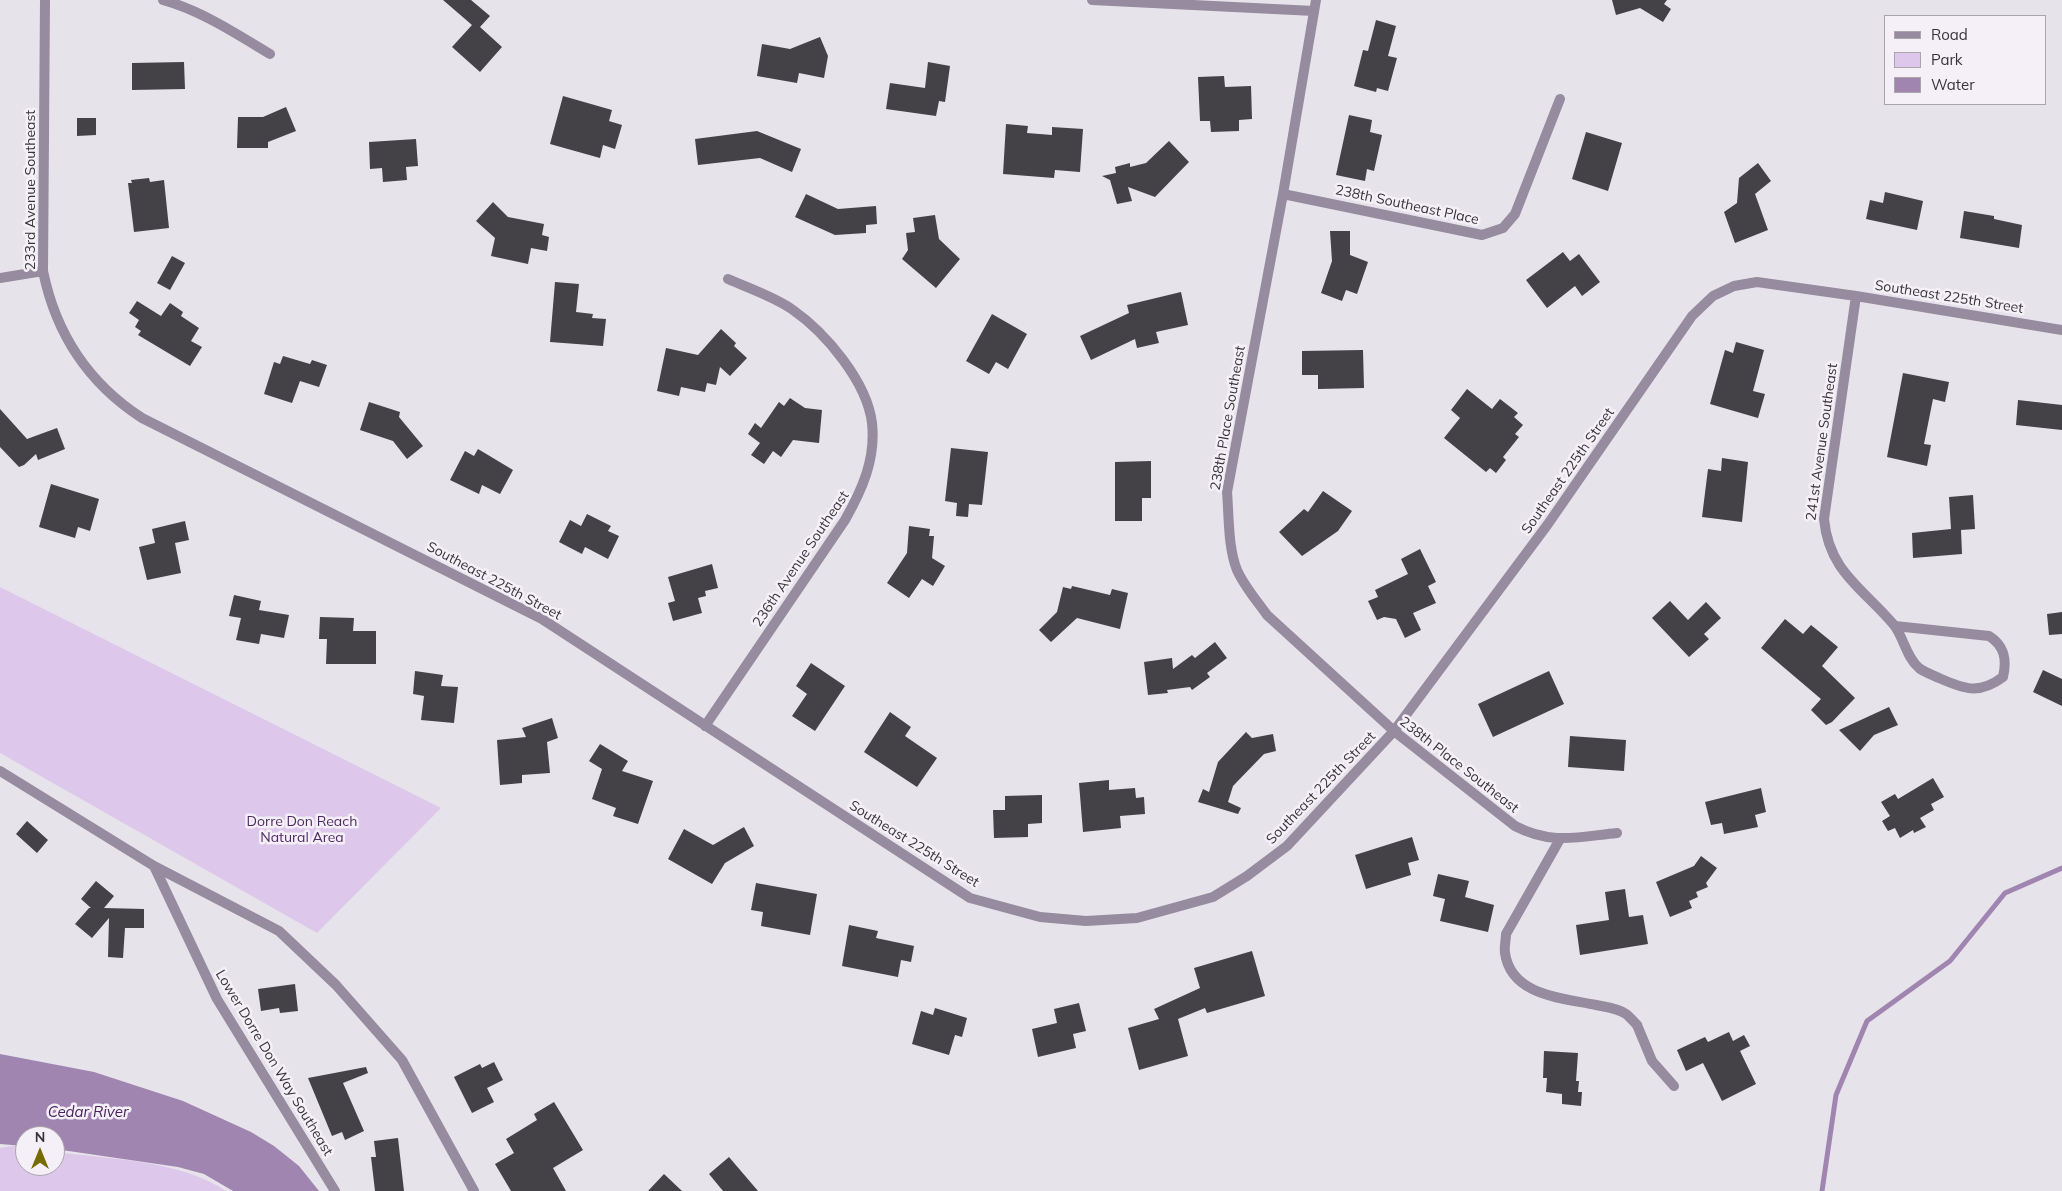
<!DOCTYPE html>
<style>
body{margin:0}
#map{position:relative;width:2062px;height:1191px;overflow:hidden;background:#e7e3ea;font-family:Mulish,sans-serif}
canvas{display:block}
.legend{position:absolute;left:1884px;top:15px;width:162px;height:90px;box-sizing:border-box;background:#f5f0f8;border:1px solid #a9a5ab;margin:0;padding:6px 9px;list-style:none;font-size:15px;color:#373538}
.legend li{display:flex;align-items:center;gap:10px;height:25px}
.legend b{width:25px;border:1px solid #a9a5ab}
.north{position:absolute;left:15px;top:1126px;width:50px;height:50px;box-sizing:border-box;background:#f5f0f8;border:1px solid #a9a5ab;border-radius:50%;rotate:0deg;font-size:14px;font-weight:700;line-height:20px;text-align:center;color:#373538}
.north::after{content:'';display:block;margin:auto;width:18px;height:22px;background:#776b04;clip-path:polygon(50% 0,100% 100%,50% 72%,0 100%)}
</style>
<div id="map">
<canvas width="2062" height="1191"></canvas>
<ul class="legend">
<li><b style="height:6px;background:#968b9f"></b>Road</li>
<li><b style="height:14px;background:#ddc8eb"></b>Park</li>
<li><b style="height:14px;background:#a085b1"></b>Water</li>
</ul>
<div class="north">N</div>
</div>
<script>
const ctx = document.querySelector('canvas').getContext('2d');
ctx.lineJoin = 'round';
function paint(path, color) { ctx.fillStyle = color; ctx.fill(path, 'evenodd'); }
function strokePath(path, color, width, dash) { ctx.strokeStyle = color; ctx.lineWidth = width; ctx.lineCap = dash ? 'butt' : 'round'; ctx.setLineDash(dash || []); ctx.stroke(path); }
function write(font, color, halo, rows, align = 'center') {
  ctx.font = font + ' Mulish,sans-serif'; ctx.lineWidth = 5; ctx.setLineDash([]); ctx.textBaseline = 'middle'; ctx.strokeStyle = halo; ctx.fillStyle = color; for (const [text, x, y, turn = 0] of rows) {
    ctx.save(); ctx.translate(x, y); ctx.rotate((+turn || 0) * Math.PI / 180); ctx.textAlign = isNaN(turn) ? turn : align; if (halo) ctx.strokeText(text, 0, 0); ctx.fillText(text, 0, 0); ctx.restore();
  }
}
const green = new Path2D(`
 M0,587L441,808L317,933L0,753Z
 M24,1144L25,1166H55V1152C109,1159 180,1160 226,1191H0V1148Z`);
const water = new Path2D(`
 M0,1054L94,1072L183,1101L251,1132L274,1146L299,1166L319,1191H233L204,1174L178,1167L55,1149V1136H25V1146L0,1144Z`);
const stream = new Path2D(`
 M1822,1191L1836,1095L1867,1021L1950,961L2005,893L2062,868`);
const building = new Path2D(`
 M443,0H471L490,16L480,27L502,47L480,72L452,47L472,25Z
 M1612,0H1667L1664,4L1671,9L1663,22L1640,8L1616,15Z
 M1376,20L1396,26L1388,56L1397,58L1388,91L1377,88L1376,92L1354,86L1363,50L1368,51Z
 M820,37L828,56L824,78L799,73L797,83L757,76L762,44L790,49Z
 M184,62L185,89L132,90V63Z
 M928,62L950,66L945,102L939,101L936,116L886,109L890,83L925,88Z
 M1224,76L1225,87L1251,86L1252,119L1239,120V131L1211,132L1210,121H1200L1198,77Z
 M563,96L612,110L609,121L622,125L615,149L603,145L600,158L550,144Z
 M286,107L296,131L268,142V148H237L238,117H263Z
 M1349,115L1372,120L1370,132L1382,135L1374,171L1367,169L1365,181L1336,175Z
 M77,118H96V135L77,136Z
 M1006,124L1028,126L1027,133L1052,135V127L1083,129L1080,172L1055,170L1054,178L1003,174Z
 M757,131L801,149L792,172L760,158L698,165L695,139Z
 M1586,132L1622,143L1608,191L1572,179Z
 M416,139L418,166L406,167L407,180L383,182L382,168L370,169L369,142Z
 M1169,141L1189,162L1155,197L1128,187L1132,201L1117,204L1110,180L1102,176L1116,173L1115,167L1130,163V167L1146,163Z
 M1758,163L1771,181L1755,194L1768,230L1735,243L1724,212L1737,203L1739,178Z
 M149,178L150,182L164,180L169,228L134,232L128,183H132L131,180Z
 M1885,192L1923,201L1917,230L1866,219L1870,200L1883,203Z
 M806,194L838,209L876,206L877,224L866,225V233L835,235L795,217Z
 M493,202L508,217L544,224L542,235L549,237L547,251L531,248L528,264L491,256L495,238L476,221Z
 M1964,211L1994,216V219L2022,225L2019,248L1960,238Z
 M935,215L939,239L960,259L936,288L902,259L908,250L906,233L915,232L913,218Z
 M1330,231H1350V255L1368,262L1357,294L1346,290L1342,301L1321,293L1332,261Z
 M1563,252L1570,261L1579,254L1600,282L1582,296L1575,286L1547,308L1526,280Z
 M172,256L185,263L170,290L157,283Z
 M555,282L579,284L576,312L593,314L592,318L606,319L603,346L550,342Z
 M1181,292L1188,325L1156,332L1159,343L1137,348L1135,339L1091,360L1080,336L1129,313L1127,305Z
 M137,301L161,316L170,303L183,312L181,316L199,328L191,341L202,347L190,366L138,335L141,331L135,327L139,320L129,313Z
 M992,314L1027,334L1008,369L996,362L989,374L966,361Z
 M721,329L736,343L734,346L747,358L730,376L720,367L716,385L707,383L705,392L681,387L679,396L657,391L666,348L698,355Z
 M1736,342L1764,350L1753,391L1765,394L1758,418L1710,404L1725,350L1733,353Z
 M1363,350L1364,388L1318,389V375H1302V351Z
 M283,356L310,364L312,360L327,365L319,387L300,381L292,403L264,394L274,362L280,364Z
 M1903,373L1949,382L1945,402L1933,399L1924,444L1931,445L1927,466L1887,457Z
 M1467,389L1492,409L1500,399L1518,413L1514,417L1523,425L1515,434L1519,437L1503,457L1506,460L1496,473L1490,468L1486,472L1444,438L1460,418L1451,410Z
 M790,398L805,408L822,410L819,443L793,440L781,457L773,451L764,464L751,455L760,443L748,434L755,423L761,428L779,402L784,406Z
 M2018,400L2062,405V430L2016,425Z
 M369,402L400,412L399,417L423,446L407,459L393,441L360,430Z
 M0,409L27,439L57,428L65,449L38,460L36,454L24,465L19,467L0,447Z
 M951,448L988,452L982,505L969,504L968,517L956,516L957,503L945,501Z
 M478,449L513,470L500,494L482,485L479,494L450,480L465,451L474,456Z
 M1722,458L1748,462L1742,522L1702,517L1708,469L1721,471Z
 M1151,461V498H1142V521H1115V462Z
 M51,484L99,499L90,531L78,527L75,538L39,527Z
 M1323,491L1352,511L1338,531L1302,556L1279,532L1304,509L1308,512Z
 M1973,495L1975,529L1961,530L1962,554L1913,558L1912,533L1951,529L1949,497Z
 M587,514L611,526L608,531L619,536L608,559L585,547L582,554L559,542L570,520L581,526Z
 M185,521L189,540L175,543L181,573L147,580L139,547L155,543L152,529Z
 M909,526L930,529L929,536H934L932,558L945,566L933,586L922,579L909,598L887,583L907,553Z
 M1420,549L1436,582L1428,586L1436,603L1413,613L1421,630L1405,638L1396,619L1384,617L1377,620L1368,601L1378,597L1375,590L1408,574L1401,559Z
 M712,564L718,588L705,591L706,596L698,598L702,613L673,621L668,603L675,601L668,577Z
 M1072,586L1110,595L1112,589L1128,593L1120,629L1077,618L1051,642L1039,630L1057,612L1063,587L1071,589Z
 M234,595L261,601L259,610L289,615L284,638L261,634L259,644L236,640L241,618L229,616Z
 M1670,601L1688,620L1706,602L1721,618L1704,634L1709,639L1689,657L1652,618Z
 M2062,612V634L2049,635L2047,614Z
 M320,617L354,618L353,631H376V664H326L327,639H319Z
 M1785,619L1803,634L1811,625L1838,647L1822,666L1855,698L1832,722L1826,725L1811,710L1821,699L1761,648Z
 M1215,642L1227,658L1207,673L1210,677L1192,690L1190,687L1167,690L1168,693L1148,695L1144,662L1172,658L1173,669L1192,655L1195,658Z
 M811,663L845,686L815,731L792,716L807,694L796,686Z
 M2043,670L2062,679V706L2033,692Z
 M415,671L443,675L441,686L458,687L454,723L421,720L424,696L413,694Z
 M1549,671L1564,704L1493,737L1478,704Z
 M1889,707L1898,725L1874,735L1860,751L1839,730Z
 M890,712L911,727L905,736L937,758L917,787L864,752Z
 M552,718L558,738L547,742L550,773L522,775V783L500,785L497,740L526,737L522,728Z
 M1246,732L1252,738L1273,734L1276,751L1264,754L1233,786L1228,802L1241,808L1238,814L1198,802L1203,789L1209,792L1218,762Z
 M1570,736L1626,740L1624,771L1568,767Z
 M600,744L628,761L622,771L653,781L638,824L613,816L616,808L592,799L602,769L589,761Z
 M1933,778L1944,797L1931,804L1934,810L1920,818L1926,827L1914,833L1913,830L1900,838L1895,828L1888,831L1882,821L1890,816L1881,802L1895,794L1898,799Z
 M1109,780V790L1135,788L1136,798L1144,797L1145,814L1120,816L1121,828L1083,832L1079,783Z
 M1761,788L1766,812L1755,815L1758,827L1724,834L1722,823L1711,825L1705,802Z
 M1042,795V823L1028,824V837L994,838L993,810H1005V796Z
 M27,821L48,840L37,853L16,834Z
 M744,827L754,846L725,863L712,884L668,859L684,829L713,845Z
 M1412,837L1419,860L1408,863L1411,875L1366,889L1355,855Z
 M1701,856L1717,868L1706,883L1708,887L1696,892L1698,897L1689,901L1692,908L1670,917L1656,882L1694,866Z
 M1438,874L1469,881L1465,897L1494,905L1488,932L1440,921L1445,899L1433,896Z
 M96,881L114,896L104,908L144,909V928H125L123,958L108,957L109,918L92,938L75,924L89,908H91L81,899Z
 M756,883L817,894L810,935L761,926L763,912L751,910Z
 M1625,889L1629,917L1643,915L1648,944L1580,955L1576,925L1609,920L1605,892Z
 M849,925L878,931L876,938L914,946L911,962L901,960L898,977L842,966Z
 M1252,951L1265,996L1207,1013L1205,1008L1178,1019L1188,1056L1139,1070L1128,1028L1159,1019L1154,1009L1200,988L1194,968Z
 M295,984L298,1011L280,1013L279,1008L261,1011L258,989Z
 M1079,1003L1086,1031L1073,1034L1076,1048L1038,1057L1032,1029L1057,1023L1054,1009Z
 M935,1008L967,1018L962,1037L955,1035L949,1055L912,1044L921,1011L933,1015Z
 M1729,1032L1733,1041L1744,1035L1750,1046L1740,1051L1756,1084L1722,1101L1703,1063L1686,1071L1677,1050L1705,1037L1708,1042Z
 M1544,1051L1578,1053L1576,1081H1579L1578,1092H1582L1581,1106L1562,1104V1094L1546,1092L1547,1078H1543Z
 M494,1062L503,1080L487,1088L494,1102L472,1113L454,1077L480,1064L482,1068Z
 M366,1067L368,1073L343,1083L364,1131L345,1140L342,1132L332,1136L308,1078Z
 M554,1102L583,1150L553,1168L566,1191H511L495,1164L514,1153L506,1139L537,1120L534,1114Z
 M398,1138L404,1191H375L371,1157H376L374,1141Z
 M729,1157L758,1191H723L709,1174Z
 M664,1174L682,1191H648Z`);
const lane = new Path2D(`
 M1637,1025L1652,1061L1674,1086`);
const street = new Path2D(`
 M45,0L43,271C56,335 88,383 142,418L542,619L970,898L1040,917L1086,921L1137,918L1213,897L1247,876L1287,846L1394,731L1548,524L1692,316L1713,296L1734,286L1757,282L1856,296L2062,330
 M163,0C202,11 235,33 270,54
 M1092,0L1314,11
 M1316,0L1283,194L1227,492C1229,516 1228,548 1237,570C1244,586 1257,601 1267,615L1394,731L1515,826C1551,845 1578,837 1617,833
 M1283,194L1482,235L1503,228L1515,214L1560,99
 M0,278L43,271
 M1856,296L1824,519C1829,572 1863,588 1894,625C1904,638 1906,657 1919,668C1924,672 1933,675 1939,678C1964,689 1979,695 2003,677C2007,660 2005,646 1989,636L1895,626
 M705,726L845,520C862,490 876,459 872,423C867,382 826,333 793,310C775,297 748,288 728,279
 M0,771L154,866L279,931L336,985L402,1060L474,1191
 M1560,839L1506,934C1506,940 1504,947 1505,953C1511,996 1563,998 1596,1005C1605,1007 1618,1008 1626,1014C1630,1017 1633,1021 1637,1025
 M154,866L217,999L335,1191`);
const streetNames = [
 ["233rd Avenue Southeast",31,190,-90],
 ["238th Southeast Place",1407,205,12],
 ["Southeast 225th Street",1949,297,9],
 ["238th Place Southeast",1228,418,-80],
 ["241st Avenue Southeast",1822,442,-82],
 ["Southeast 225th Street",1568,471,-55],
 ["236th Avenue Southeast",801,559,-56],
 ["Southeast 225th Street",494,581,28],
 ["238th Place Southeast",1459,765,38],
 ["Southeast 225th Street",1321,788,-46],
 ["Southeast 225th Street",914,844,32],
 ["Lower Dorre Don Way Southeast",274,1063,59]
];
const parkNames = [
 ["Dorre Don Reach",302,822],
 ["Natural Area",302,838]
];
const waterNames = [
 ["Cedar River",88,1112]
];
paint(green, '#ddc8eb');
paint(water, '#a085b1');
strokePath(stream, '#a085b1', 5);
paint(building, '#444147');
strokePath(lane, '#968b9f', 10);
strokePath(street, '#968b9f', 10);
write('14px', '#373538', '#f5f0f8', streetNames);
write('14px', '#4e2a63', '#f5f0f8', parkNames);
write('italic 15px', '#47235b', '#f5f0f8', waterNames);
</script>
